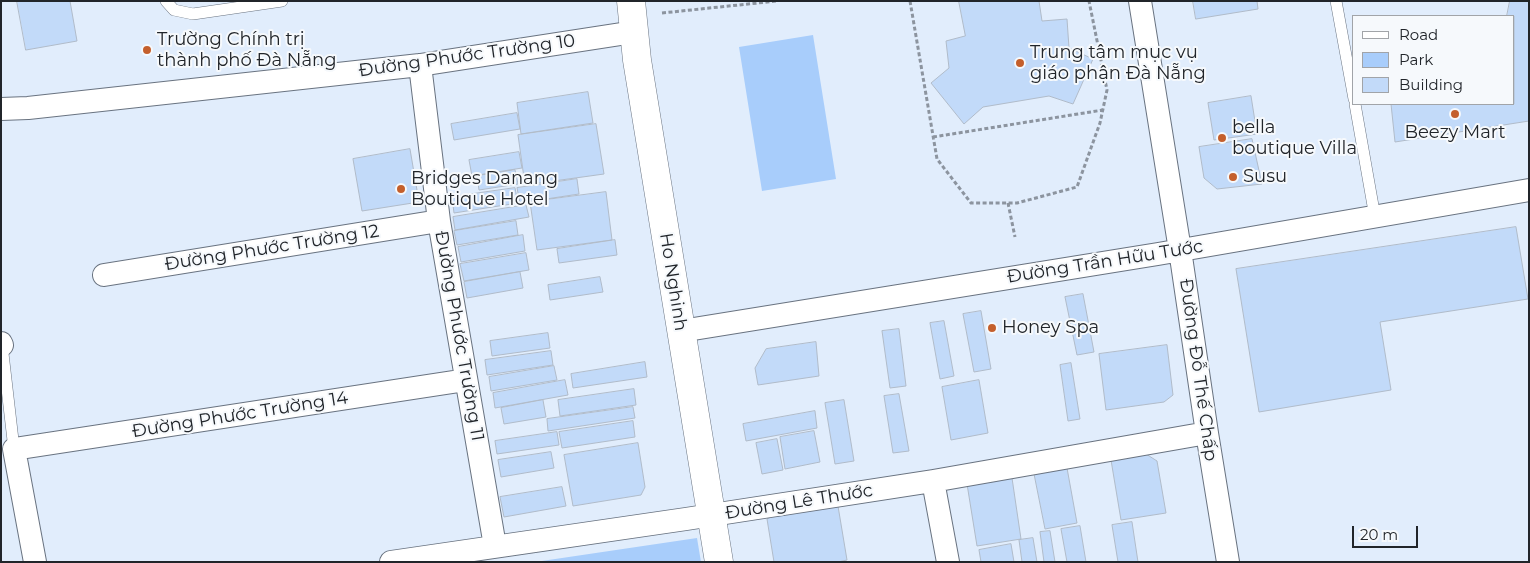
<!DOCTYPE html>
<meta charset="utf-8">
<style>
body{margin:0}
#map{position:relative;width:1530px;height:563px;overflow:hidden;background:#e1edfc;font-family:Montserrat,sans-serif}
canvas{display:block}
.frame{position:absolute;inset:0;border:2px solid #21252a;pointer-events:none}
.legend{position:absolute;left:1352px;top:15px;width:162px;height:90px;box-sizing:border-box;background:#f6f9fc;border:1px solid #a1a4a8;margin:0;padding:6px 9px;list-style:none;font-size:15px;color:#21252a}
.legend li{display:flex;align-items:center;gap:10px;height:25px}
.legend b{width:25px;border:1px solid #a1a4a8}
.scale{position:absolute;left:1352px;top:526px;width:66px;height:22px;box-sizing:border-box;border:2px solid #21252a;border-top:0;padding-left:6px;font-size:15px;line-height:18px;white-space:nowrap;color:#21252a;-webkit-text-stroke:4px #f6f9fc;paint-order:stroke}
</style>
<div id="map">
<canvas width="1530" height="563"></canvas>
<div class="frame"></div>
<ul class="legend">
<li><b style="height:6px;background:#fff"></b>Road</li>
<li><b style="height:14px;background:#a8cdfb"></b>Park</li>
<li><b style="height:14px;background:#c2daf9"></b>Building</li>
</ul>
<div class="scale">20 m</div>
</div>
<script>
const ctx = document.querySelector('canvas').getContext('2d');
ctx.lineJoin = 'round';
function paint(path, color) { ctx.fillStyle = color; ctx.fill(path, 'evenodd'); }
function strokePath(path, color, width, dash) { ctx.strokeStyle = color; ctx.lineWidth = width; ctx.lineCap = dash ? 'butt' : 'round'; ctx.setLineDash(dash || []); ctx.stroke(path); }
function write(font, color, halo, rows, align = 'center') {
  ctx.font = font + ' Montserrat,sans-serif'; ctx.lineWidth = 4; ctx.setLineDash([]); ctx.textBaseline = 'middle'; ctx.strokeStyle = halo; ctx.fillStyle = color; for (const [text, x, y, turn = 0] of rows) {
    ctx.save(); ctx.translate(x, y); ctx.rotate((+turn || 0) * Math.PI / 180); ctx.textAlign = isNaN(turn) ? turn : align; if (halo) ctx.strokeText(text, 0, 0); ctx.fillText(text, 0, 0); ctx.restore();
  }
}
const green = new Path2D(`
 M813,35L836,179L762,191L739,47Z
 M697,538L701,562H535Z`);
const building = new Path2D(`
 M17,1H70L77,41L26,50Z
 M959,1H1039L1042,21L1067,19L1069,48L1093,59L1073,104L1049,96L983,107L964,124L931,83L949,68L946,41L965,36Z
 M1193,1H1257L1258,9L1196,19Z
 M1510,1H1529V121L1395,142L1391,104H1514V16H1507Z
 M588,92L593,123L521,134L517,103Z
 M1251,96L1257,134L1214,140L1208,103Z
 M517,113L520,129L454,140L451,124Z
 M596,124L604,174L525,185L518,135Z
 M1252,139L1262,184L1217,189L1204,178L1199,147Z
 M410,149L419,202L362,211L353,159Z
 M519,152L522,168L472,176L469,160Z
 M515,170L518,184L479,190L477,176Z
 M577,179L579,194L520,203L517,188Z
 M515,188L518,203L454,213L452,197Z
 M606,192L612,240L537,250L530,202Z
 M526,205L529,217L455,230L453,217Z
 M516,221L518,235L457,245L454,231Z
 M1516,227L1528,299L1380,322L1391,390L1259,412L1236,269Z
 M523,235L525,251L461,262L458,247Z
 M615,240L617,255L559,263L557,249Z
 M526,253L529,270L464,281L460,264Z
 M520,272L523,288L467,298L464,282Z
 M600,277L603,292L550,300L548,285Z
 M1083,294L1094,352L1077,355L1065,297Z
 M981,311L991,369L974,372L963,314Z
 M944,321L954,376L940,379L930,323Z
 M899,329L906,386L890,388L882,331Z
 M548,333L550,348L492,356L490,341Z
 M816,342L819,376L758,385L755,368L766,349Z
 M1167,345L1173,395L1164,402L1106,410L1099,354Z
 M551,351L553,365L487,375L485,360Z
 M645,362L647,377L573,388L571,374Z
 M1071,363L1080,419L1068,421L1060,365Z
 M554,366L557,380L491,391L489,377Z
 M565,380L568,395L495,408L493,393Z
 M979,380L988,433L951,440L942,387Z
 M634,389L636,405L560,416L558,400Z
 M899,394L909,451L893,453L884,396Z
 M543,400L546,417L504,424L501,408Z
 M844,400L854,461L835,464L825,403Z
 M633,407L635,418L548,431L547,419Z
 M815,411L817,428L746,441L743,424Z
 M633,421L635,437L562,448L559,432Z
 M814,431L820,462L785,469L780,437Z
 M557,432L559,445L497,454L495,441Z
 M777,439L783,470L762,474L756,443Z
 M638,443L645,487L641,495L573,506L564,455Z
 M551,452L554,468L501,477L498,460Z
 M1146,454L1157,461L1166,513L1121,520L1111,460Z
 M1067,468L1077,523L1045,529L1034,474Z
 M1012,478L1021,539L977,546L967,484Z
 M562,487L566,506L504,517L500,497Z
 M837,500L847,560L838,562H774L767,519L786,509Z
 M1132,522L1138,562H1118L1112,525Z
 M1080,526L1086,562H1067L1061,529Z
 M1050,531L1055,562H1044L1040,532Z
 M1033,538L1037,562H1022L1019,540Z
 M1011,544L1014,562H981L979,550Z`);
const path = new Path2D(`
 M910,1L937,159L971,203H1017L1077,187L1100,123L1107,90L1089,1
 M662,13L777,1
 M933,137L1103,110
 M1008,203L1015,237`);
const service = new Path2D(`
 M166,1L174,10L193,14L282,1
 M1336,1L1354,99
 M1355,104L1375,217
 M2,345L14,449`);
const minor = new Path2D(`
 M1140,1L1180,250L1207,433L1228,562
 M420,65L439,221L495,546
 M1,109L28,108L420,65L634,32
 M104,275L439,221
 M681,331L1158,254L1529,190
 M1,343L2,345
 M933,481L948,562
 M35,562L14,449L466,380
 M391,562L686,519L933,481L1207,433`);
const tertiary = new Path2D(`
 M631,1L637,60L719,562`);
const markers = [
 [147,50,5,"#c45f2c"],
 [1020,63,5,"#c45f2c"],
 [1455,114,5,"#c45f2c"],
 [1222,138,5,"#c45f2c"],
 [1233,177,5,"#c45f2c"],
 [401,189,5,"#c45f2c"],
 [992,328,5,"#c45f2c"]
];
const poiNames = [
 ["Trường Chính trị",157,40],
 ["thành phố Đà Nẵng",157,61],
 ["Trung tâm mục vụ",1030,53],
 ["giáo phận Đà Nẵng",1030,74],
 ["bella",1232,128],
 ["boutique Villa",1232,149],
 ["Beezy Mart",1455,133,"center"],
 ["Susu",1243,177],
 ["Bridges Danang",411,179],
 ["Boutique Hotel",411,200],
 ["Honey Spa",1002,328]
];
const streetNames = [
 ["Đường Phước Trường 10",467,56,-8],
 ["Đường Phước Trường 12",272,248,-9],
 ["Đường Trần Hữu Tước",1105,262,-9],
 ["Ho Nghinh",673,282,81],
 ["Đường Phước Trường 11",459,336,80],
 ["Đường Đỗ Thế Chấp",1198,370,82],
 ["Đường Phước Trường 14",240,415,-9],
 ["Đường Lê Thước",799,502,-9]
];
paint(green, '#a8cdfb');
paint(building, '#c2daf9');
strokePath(building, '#b0bbc9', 1);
strokePath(service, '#697380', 12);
strokePath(minor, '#697380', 24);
strokePath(tertiary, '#697380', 29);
strokePath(path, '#8c949f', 3, [4, 2.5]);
strokePath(service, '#fff', 11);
strokePath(minor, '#fff', 22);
strokePath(tertiary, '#fff', 28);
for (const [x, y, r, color] of markers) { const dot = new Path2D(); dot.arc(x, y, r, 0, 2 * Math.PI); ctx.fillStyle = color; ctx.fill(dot); strokePath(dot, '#f6f9fc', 2); }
write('18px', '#21252a', '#f6f9fc', poiNames, 'left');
write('18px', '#21252a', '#f6f9fc', streetNames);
</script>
